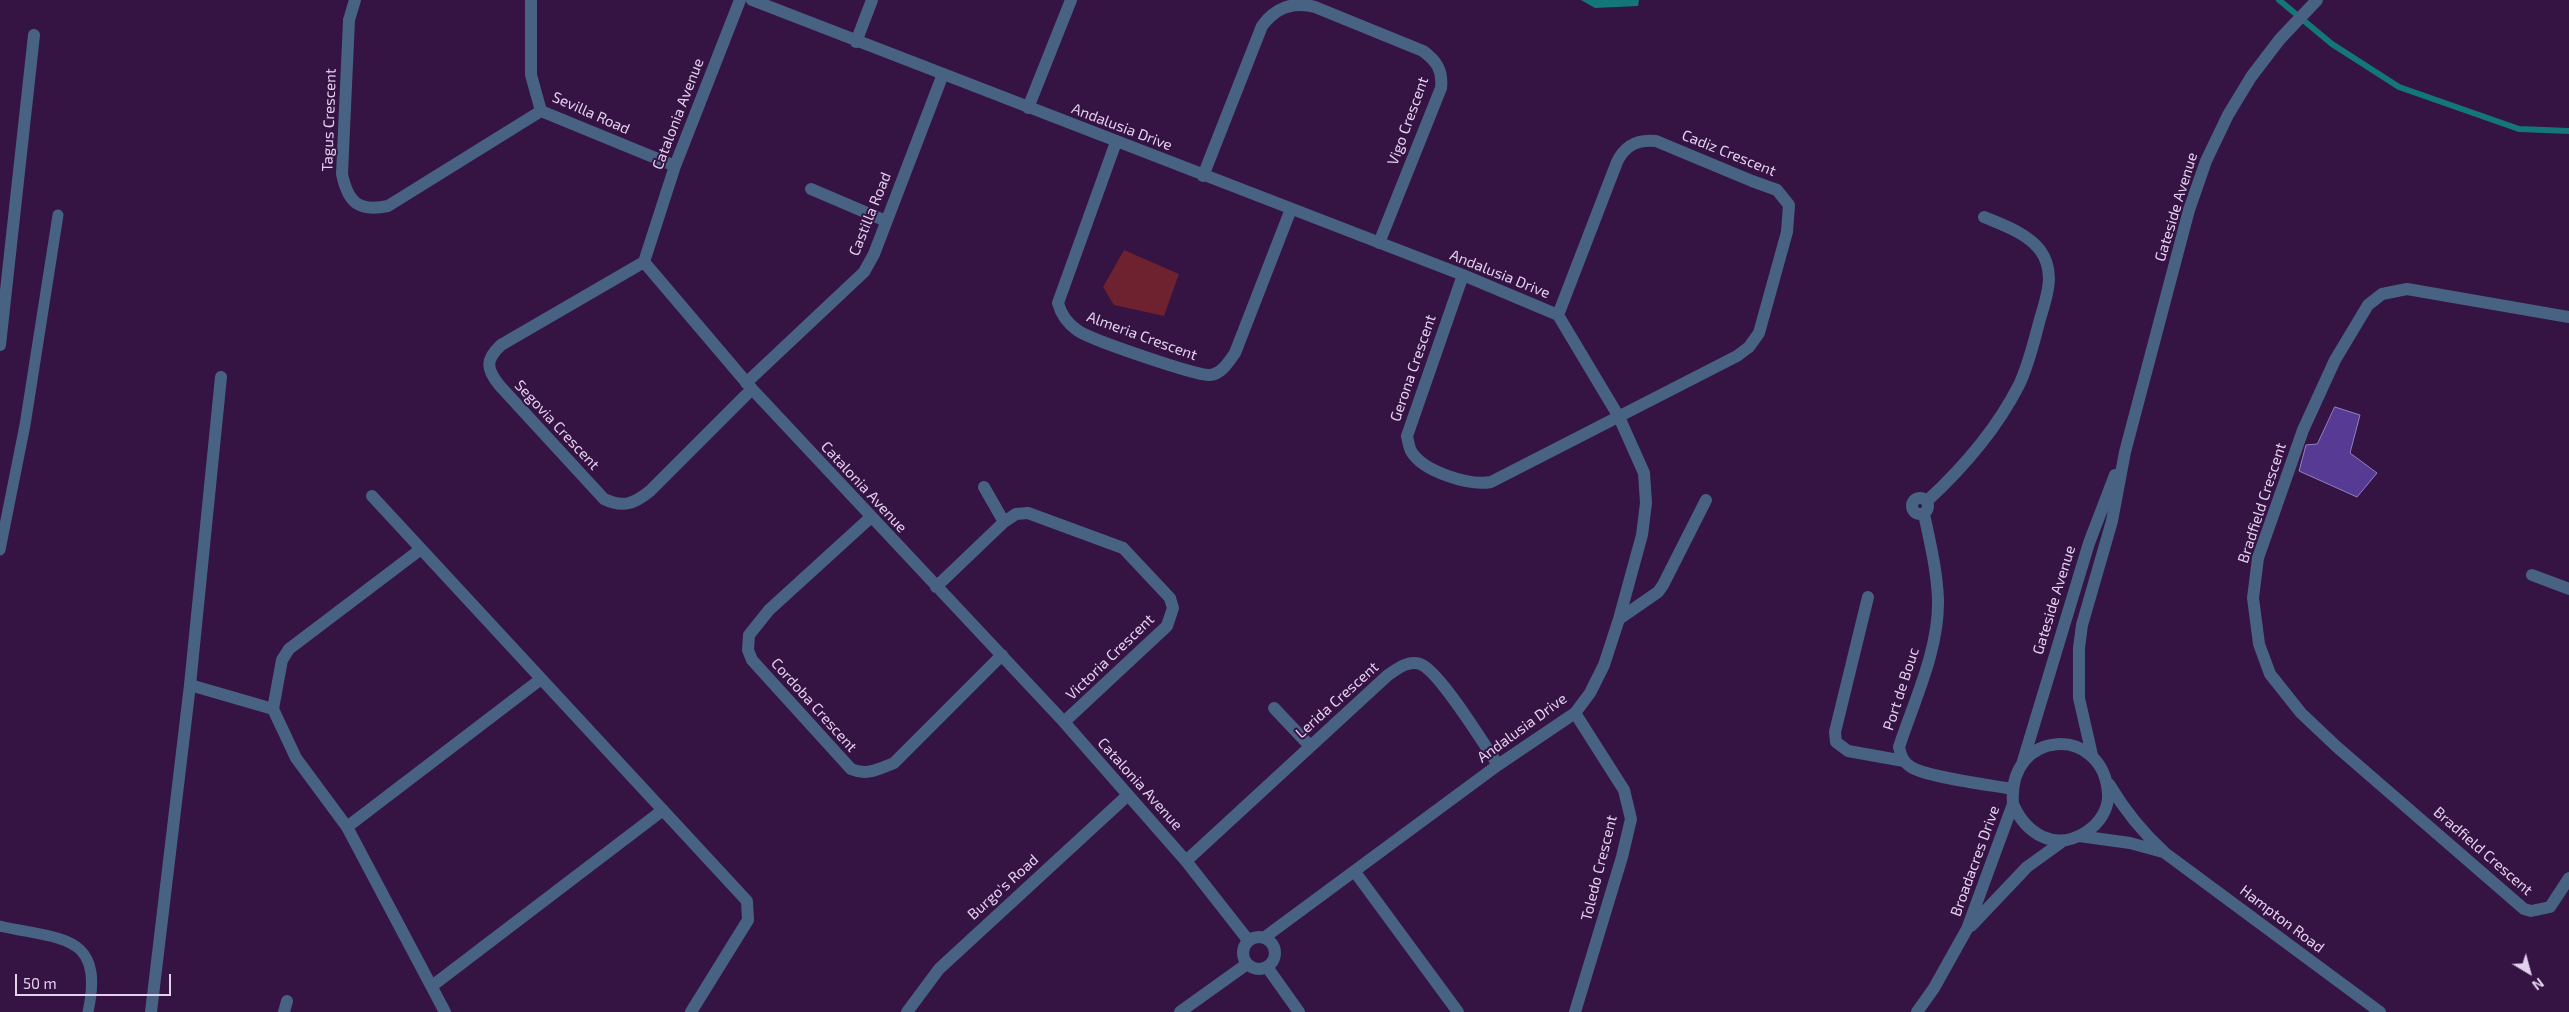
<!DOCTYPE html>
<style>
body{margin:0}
#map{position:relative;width:2569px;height:1012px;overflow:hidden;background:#351343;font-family:"Exo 2",sans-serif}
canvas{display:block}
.north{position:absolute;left:2504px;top:947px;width:50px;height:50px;-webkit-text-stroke:4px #351343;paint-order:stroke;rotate:143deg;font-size:14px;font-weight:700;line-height:20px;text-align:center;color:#e3cfee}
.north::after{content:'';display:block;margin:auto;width:18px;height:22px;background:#e3cfee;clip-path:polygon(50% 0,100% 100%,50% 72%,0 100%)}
.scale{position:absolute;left:15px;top:974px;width:156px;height:22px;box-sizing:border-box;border:2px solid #e3cfee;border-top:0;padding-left:6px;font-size:15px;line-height:18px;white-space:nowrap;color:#e3cfee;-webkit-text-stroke:4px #351343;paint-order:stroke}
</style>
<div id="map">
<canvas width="2569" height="1012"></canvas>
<div class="north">N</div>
<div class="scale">50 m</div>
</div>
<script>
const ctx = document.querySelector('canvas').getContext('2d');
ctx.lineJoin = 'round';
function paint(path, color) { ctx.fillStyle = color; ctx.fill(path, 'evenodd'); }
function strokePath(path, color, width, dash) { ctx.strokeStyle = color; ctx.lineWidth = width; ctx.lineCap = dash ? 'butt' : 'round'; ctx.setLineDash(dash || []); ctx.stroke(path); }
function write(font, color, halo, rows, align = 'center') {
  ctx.font = font + ' "Exo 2",sans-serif'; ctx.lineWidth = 4; ctx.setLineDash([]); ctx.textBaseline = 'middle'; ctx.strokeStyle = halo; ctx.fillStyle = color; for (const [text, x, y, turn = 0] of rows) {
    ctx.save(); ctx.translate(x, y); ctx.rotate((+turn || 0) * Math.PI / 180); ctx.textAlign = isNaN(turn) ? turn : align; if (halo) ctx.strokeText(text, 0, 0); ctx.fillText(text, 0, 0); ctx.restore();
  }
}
const green = new Path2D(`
 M1124,250L1179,274L1164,316L1114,305L1103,287Z`);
const water = new Path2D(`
 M1581,0H1639L1638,6L1595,8Z`);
const stream = new Path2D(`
 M2279,0L2332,44L2399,87L2519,129L2569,131`);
const building = new Path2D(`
 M2335,407L2360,415L2350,453L2377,473L2357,497L2299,471L2306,445L2317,444Z`);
const service = new Path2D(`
 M0,550L25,425L58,215
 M0,926C61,940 105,933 88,1012`);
const minor = new Path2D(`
 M355,0L349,20L342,174C348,203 359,212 388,206L541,111
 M531,0V75L541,111L675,166
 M752,0L1463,275L1558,315L1619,417L1644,473L1646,503L1642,535L1619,619L1604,665L1590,693L1575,713L1498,765L1265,937
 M856,42L872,0
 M1028,108L1071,0
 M1116,142L1058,303C1061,314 1067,323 1077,330C1088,339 1197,376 1210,375C1222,374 1229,361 1235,353L1291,209
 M1203,176L1262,26C1275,8 1293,1 1315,7L1423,51C1437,61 1443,71 1441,88L1379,243
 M811,189L886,221
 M644,262L752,389L1064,722L1186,861L1248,940
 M644,262L501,345C485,360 486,369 500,386L604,499C623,508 634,504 650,491L752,389
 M644,262L675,166L740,0
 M1463,275L1407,436C1408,441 1409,447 1411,451C1423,472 1470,486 1491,482L1737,356L1749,347L1759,333L1787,232L1789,205L1777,190L1752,181L1656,141C1638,139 1625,145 1617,162L1558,315
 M2569,317L2407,289L2382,294L2368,305L2335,360L2303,430L2258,558L2253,598L2259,644L2270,674L2301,713L2337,747L2524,909L2531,911L2550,907L2569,878
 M0,345L34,35
 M746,383L864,272L874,254L943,74
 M984,487L1004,522
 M372,496L747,901L748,920L691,1012
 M1912 506a8 8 0 1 1 16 0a8 8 0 1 1-16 0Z
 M1927,501C1964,467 1996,430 2019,385C2029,364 2034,341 2040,319C2047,296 2056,272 2040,250C2027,233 2003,225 1984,217
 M1924,514C1930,542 1937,571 1938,600C1939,650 1914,701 1899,747C1901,756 1903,762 1911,767C1926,777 1991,785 2012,789
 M870,518L769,610L749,635L748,650L752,660L851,769C867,776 879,769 894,763L1002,655
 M421,549L289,649L282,660L273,709L296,758L347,827L445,1012
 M2532,575L2569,589
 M936,587L1004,522L1016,514L1028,513L1123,548L1170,598L1173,608L1167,626L1064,722
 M1868,597L1835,732L1836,742L1848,751L1904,761
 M1619,619L1658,592L1663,585L1706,500
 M190,685L273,709
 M1274,708L1310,746
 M1575,713L1624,790L1631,819L1622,857L1575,1012
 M347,827L541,679
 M1186,861L1388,675C1397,669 1408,660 1420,664C1439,670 1485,746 1498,765
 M1355,872L1458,1012
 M1243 953a16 16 0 1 1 32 0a16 16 0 1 1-32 0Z
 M1267,967L1299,1012
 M432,986L663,810
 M151,1012L190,685L221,377
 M284,1012L287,1001
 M907,1012L939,969L1128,795
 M1180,1012L1247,964`);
const tertiary = new Path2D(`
 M2092,755L2079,698V648L2082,625L2112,521L2125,452L2189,210L2206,161L2228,115L2251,77L2280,39L2317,0
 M2023,761L2089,543L2115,475
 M2109,784C2125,811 2142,832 2165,853L2380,1012
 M2079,836L2130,843L2163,852
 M1971,926L2027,867L2063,841
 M1917,1012L1934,988L1967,929L2013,804C2007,728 2104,724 2108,794C2109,809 2099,824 2086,832C2055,852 2026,834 2013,804`);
const streetNames = [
 ["Sevilla Road",591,113,24],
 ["Catalonia Avenue",678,114,-69],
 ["Tagus Crescent",329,120,-88],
 ["Vigo Crescent",1408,121,-70],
 ["Andalusia Drive",1122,127,21],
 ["Cadiz Crescent",1729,153,22],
 ["Gateside Avenue",2176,207,-73],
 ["Castilla Road",870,214,-68],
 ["Andalusia Drive",1500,274,22],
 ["Almeria Crescent",1142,336,20],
 ["Gerona Crescent",1413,368,-71],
 ["Segovia Crescent",557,425,47],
 ["Catalonia Avenue",864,487,47],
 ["Bradfield Crescent",2262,503,-72],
 ["Gateside Avenue",2054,600,-73],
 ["Victoria Crescent",1110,657,-44],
 ["Port de Bouc",1901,689,-72],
 ["Lerida Crescent",1337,700,-42],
 ["Cordoba Crescent",814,705,48],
 ["Andalusia Drive",1522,728,-36],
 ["Catalonia Avenue",1140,784,48],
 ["Bradfield Crescent",2483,851,41],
 ["Broadacres Drive",1975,861,-70],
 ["Toledo Crescent",1599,868,-76],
 ["Burgo's Road",1003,887,-42],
 ["Hampton Road",2282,919,37]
];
paint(green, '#6e212e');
paint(water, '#127776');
strokePath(stream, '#127776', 6);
paint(building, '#563a93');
strokePath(building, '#9082c0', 1);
strokePath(service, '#476283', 11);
strokePath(minor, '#476283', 12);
strokePath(tertiary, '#476283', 12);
write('15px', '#e3cfee', '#351343', streetNames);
</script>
